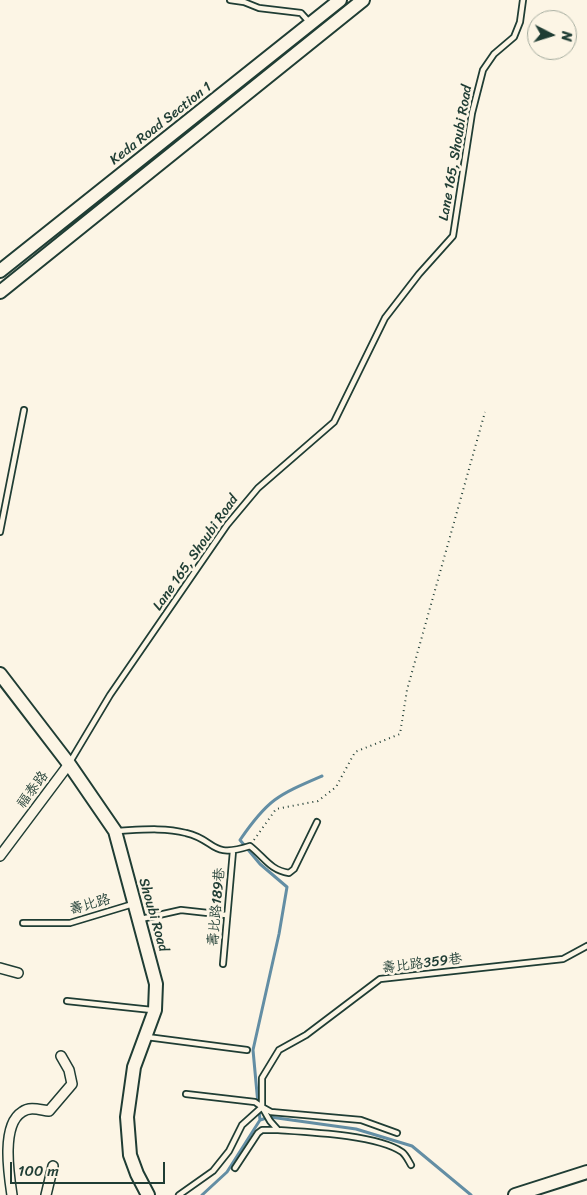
<!DOCTYPE html>
<meta charset="utf-8">
<style>
body{margin:0}
#map{position:relative;width:587px;height:1195px;overflow:hidden;background:#fcf5e5;font-family:Sriracha,sans-serif}
canvas{display:block}
.north{position:absolute;left:527px;top:10px;width:50px;height:50px;box-sizing:border-box;background:#fcf5e5;border:1px solid #a4ab9e;border-radius:50%;rotate:95deg;font-size:14px;font-weight:700;line-height:20px;text-align:center;color:#1f3d34}
.north::after{content:'';display:block;margin:auto;width:18px;height:22px;background:#1f3d34;clip-path:polygon(50% 0,100% 100%,50% 72%,0 100%)}
.scale{position:absolute;left:10px;top:1162px;width:155px;height:22px;box-sizing:border-box;border:2px solid #1f3d34;border-top:0;padding-left:6px;font-size:15px;line-height:18px;white-space:nowrap;color:#1f3d34;-webkit-text-stroke:4px #fcf5e5;paint-order:stroke}
</style>
<div id="map">
<canvas width="587" height="1195"></canvas>
<div class="north">N</div>
<div class="scale">100 m</div>
</div>
<script>
const ctx = document.querySelector('canvas').getContext('2d');
ctx.lineJoin = 'round';
function strokePath(path, color, width, dash) { ctx.strokeStyle = color; ctx.lineWidth = width; ctx.lineCap = dash ? 'butt' : 'round'; ctx.setLineDash(dash || []); ctx.stroke(path); }
function write(font, color, halo, rows, align = 'center') {
  ctx.font = font + ' Sriracha,"LXGW WenKai TC",sans-serif'; ctx.lineWidth = 5; ctx.setLineDash([]); ctx.textBaseline = 'middle'; ctx.strokeStyle = halo; ctx.fillStyle = color; for (const [text, x, y, turn = 0] of rows) {
    ctx.save(); ctx.translate(x, y); ctx.rotate((+turn || 0) * Math.PI / 180); ctx.textAlign = isNaN(turn) ? turn : align; if (halo) ctx.strokeText(text, 0, 0); ctx.fillText(text, 0, 0); ctx.restore();
  }
}
const stream = new Path2D(`
 M258,1104L253,1050L279,934L287,887L260,864L240,840C268,799 278,795 322,776
 M259,1110L260,1120
 M260,1120L270,1117L356,1129L412,1146L471,1195
 M202,1195L227,1172L260,1120`);
const path = new Path2D(`
 M254,840L276,809L318,801L336,787L355,752L400,734L407,690L485,412`);
const lane = new Path2D(`
 M230,0L244,2L259,8L301,13L310,23
 M0,532L24,410
 M70,762L110,695L227,525L258,488L334,422L385,318L419,274L453,236L472,113L483,70L494,54L514,37L520,22L523,0
 M116,831C139,830 163,827 186,833C217,840 209,859 250,846C265,858 270,870 289,873L294,869L317,822
 M141,919L181,910L226,915
 M23,923H70L133,904
 M223,964L233,851
 M67,1001L152,1010
 M147,1037L247,1050
 M186,1094L255,1102L262,1107
 M411,1165C408,1160 406,1155 402,1152C377,1135 309,1132 278,1130L270,1121L262,1107V1078L279,1050L306,1035L380,979L563,959L587,946
 M235,1168L258,1133L262,1130H278
 M179,1195L213,1171L229,1151L242,1125L262,1107L271,1112L361,1120L397,1133`);
const street = new Path2D(`
 M0,856L69,764
 M0,968L18,973
 M12,1195C9,1175 1,1125 22,1112C30,1106 40,1110 49,1111L72,1084L69,1070L61,1056
 M46,1195L53,1166`);
const secondary = new Path2D(`
 M0,271L340,0
 M0,292L363,0
 M0,674L69,764L115,831L156,984L155,1010L134,1067L127,1117L130,1155L137,1174L148,1195
 M515,1195L587,1172`);
const streetNames = [
 ["Keda Road Section 1",161,124,-38],
 ["Lane 165, Shoubi Road",456,153,-80],
 ["Lane 165, Shoubi Road",196,553,-55],
 ["福泰路",33,790,-53],
 ["壽比路",90,905,-16],
 ["壽比路189巷",217,907,-85],
 ["Shoubi Road",153,915,74],
 ["壽比路359巷",422,964,-7]
];
strokePath(stream, '#638ea4', 3);
strokePath(lane, '#1f3d34', 8);
strokePath(street, '#1f3d34', 12);
strokePath(secondary, '#1f3d34', 16);
strokePath(path, '#1f3d34', 2, [1, 4]);
strokePath(lane, '#fcf5e5', 4.5);
strokePath(street, '#fcf5e5', 9);
strokePath(secondary, '#fcf5e5', 12);
write('14px', '#1f3d34', '#fcf5e5', streetNames);
</script>
